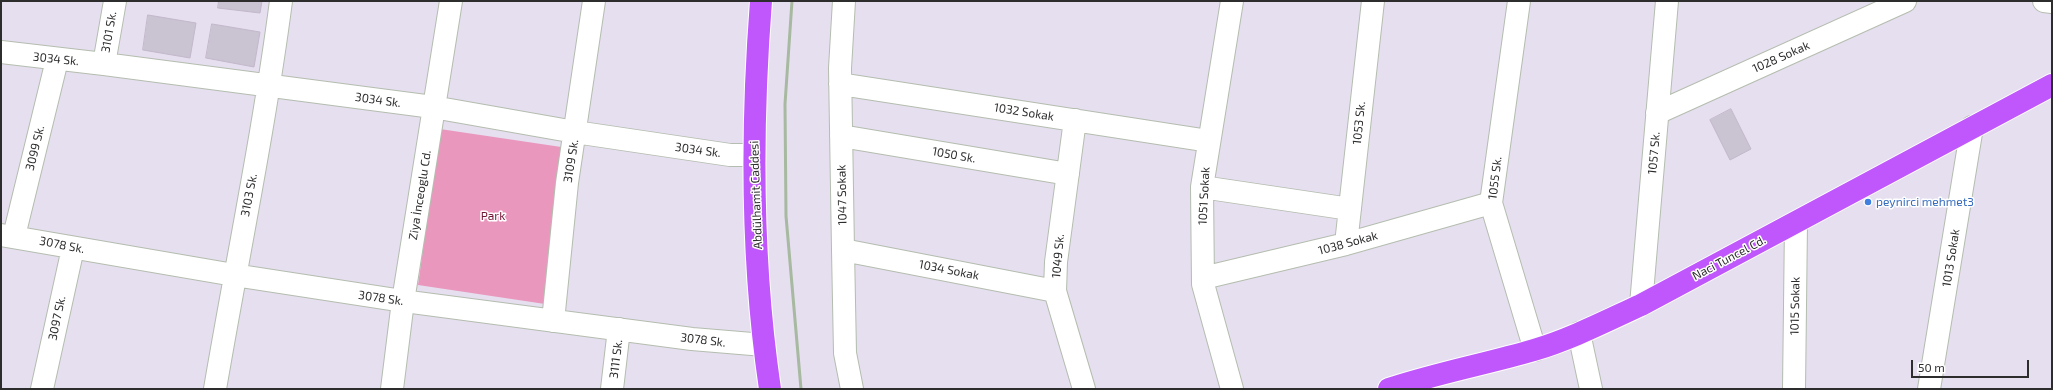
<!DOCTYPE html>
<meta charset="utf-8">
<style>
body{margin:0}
#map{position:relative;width:2053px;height:390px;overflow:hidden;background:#e6dfef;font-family:"Exo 2",sans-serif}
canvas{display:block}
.frame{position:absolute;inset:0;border:2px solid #2d2d2d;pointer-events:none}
.scale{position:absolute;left:1911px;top:360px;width:118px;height:18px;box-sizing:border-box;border:2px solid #2d2d2d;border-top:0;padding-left:5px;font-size:12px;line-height:14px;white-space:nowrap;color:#2d2d2d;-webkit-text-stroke:3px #fff;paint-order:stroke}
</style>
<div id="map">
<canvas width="2053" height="390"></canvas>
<div class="frame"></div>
<div class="scale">50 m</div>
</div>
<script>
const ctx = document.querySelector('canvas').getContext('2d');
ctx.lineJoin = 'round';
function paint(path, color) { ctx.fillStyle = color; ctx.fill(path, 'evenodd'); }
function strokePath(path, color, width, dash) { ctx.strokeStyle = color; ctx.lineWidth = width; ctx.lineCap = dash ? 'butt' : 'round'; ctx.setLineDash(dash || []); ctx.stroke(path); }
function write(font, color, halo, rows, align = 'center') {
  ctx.font = font + ' "Exo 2",sans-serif'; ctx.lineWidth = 3; ctx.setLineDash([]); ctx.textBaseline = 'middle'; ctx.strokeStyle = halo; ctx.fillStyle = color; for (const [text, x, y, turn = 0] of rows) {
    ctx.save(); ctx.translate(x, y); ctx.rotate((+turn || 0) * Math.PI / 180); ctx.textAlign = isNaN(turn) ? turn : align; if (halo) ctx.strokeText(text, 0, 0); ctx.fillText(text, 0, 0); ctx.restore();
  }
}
const green = new Path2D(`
 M440,129L568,148L545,304L418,285Z`);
const building = new Path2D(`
 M219,1H262L260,13L218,8Z
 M148,15L196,23L190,58L143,50Z
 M212,24L260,32L254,67L206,58Z
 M1731,109L1751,149L1730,160L1710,120Z`);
const minor = new Path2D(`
 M844,1L840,68L843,250L845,353L852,389
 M1232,1L1202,187L1203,284L1232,389
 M1519,1L1491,203L1535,350
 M2044,1L2052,2
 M1,52L104,64L433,107L575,132L730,155H753
 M104,64L115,1
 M840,84L1209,141
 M1657,113L1905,1
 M1075,120L1056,262L1055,291L1084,389
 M841,136L1068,174
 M1202,187L1350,209
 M1,235L234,275L403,301L692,339L764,345
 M14,236L57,60
 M1346,244L1373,1
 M843,250L1055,291
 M1203,278L1346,244L1491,203
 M1641,305L1667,1
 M553,321L567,183L594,1
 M1579,333L1591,389
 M42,389L73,248
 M215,389C237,260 264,131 281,1
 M392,389L403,301L451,1
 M612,389L619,329
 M1794,389L1796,223
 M1929,389L1972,127`);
const major = new Path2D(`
 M761,1C751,130 751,261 770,389
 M1389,389C1437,373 1486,364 1534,350C1571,339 1606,321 1641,305L2052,85`);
const rail = new Path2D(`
 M792,1L785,104L786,216L801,389`);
const markers = [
 [1868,202,4,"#3f7fe0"]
];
const streetNames = [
 ["3101 Sk.",109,32,-80],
 ["1028 Sokak",1781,57,-24],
 ["3034 Sk.",56,59,6],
 ["3034 Sk.",378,100,8],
 ["1032 Sokak",1024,112,9],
 ["1053 Sk.",1359,123,-84],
 ["3099 Sk.",35,148,-76],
 ["3034 Sk.",698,150,8],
 ["1057 Sk.",1654,153,-85],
 ["1050 Sk.",954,155,10],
 ["3109 Sk.",571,161,-81],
 ["1055 Sk.",1495,178,-83],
 ["3103 Sk.",249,195,-79],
 ["Ziya İnceoglu Cd.",420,195,-81],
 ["Abdülhamit Caddesi",756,195,-92],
 ["1047 Sokak",842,195,-91],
 ["1051 Sokak",1204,196,-87],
 ["1038 Sokak",1348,243,-15],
 ["3078 Sk.",62,245,11],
 ["1049 Sk.",1058,256,-85],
 ["Naci Tuncel Cd.",1729,258,-28],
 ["1013 Sokak",1951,258,-81],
 ["1034 Sokak",949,270,11],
 ["3078 Sk.",381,298,8],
 ["1015 Sokak",1795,306,-89],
 ["3097 Sk.",57,318,-78],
 ["3078 Sk.",703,340,7],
 ["3111 Sk.",616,359,-83]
];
const shopNames = [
 ["peynirci mehmet3",1876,202]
];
const parkNames = [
 ["Park",493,216]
];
paint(green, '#ea97be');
paint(building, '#cac3d2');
strokePath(building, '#c2b8cb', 1);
strokePath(minor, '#b4bdaf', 24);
strokePath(major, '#fff', 24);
strokePath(minor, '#fff', 22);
strokePath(major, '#c057fc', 22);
strokePath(rail, '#a7b9a0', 3);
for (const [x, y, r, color] of markers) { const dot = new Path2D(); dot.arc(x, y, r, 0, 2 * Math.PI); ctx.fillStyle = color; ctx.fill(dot); strokePath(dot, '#fff', 1.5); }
write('12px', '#2d2d2d', '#fff', streetNames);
write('12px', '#366cbe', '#fff', shopNames, 'left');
write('12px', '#721534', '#fff', parkNames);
</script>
